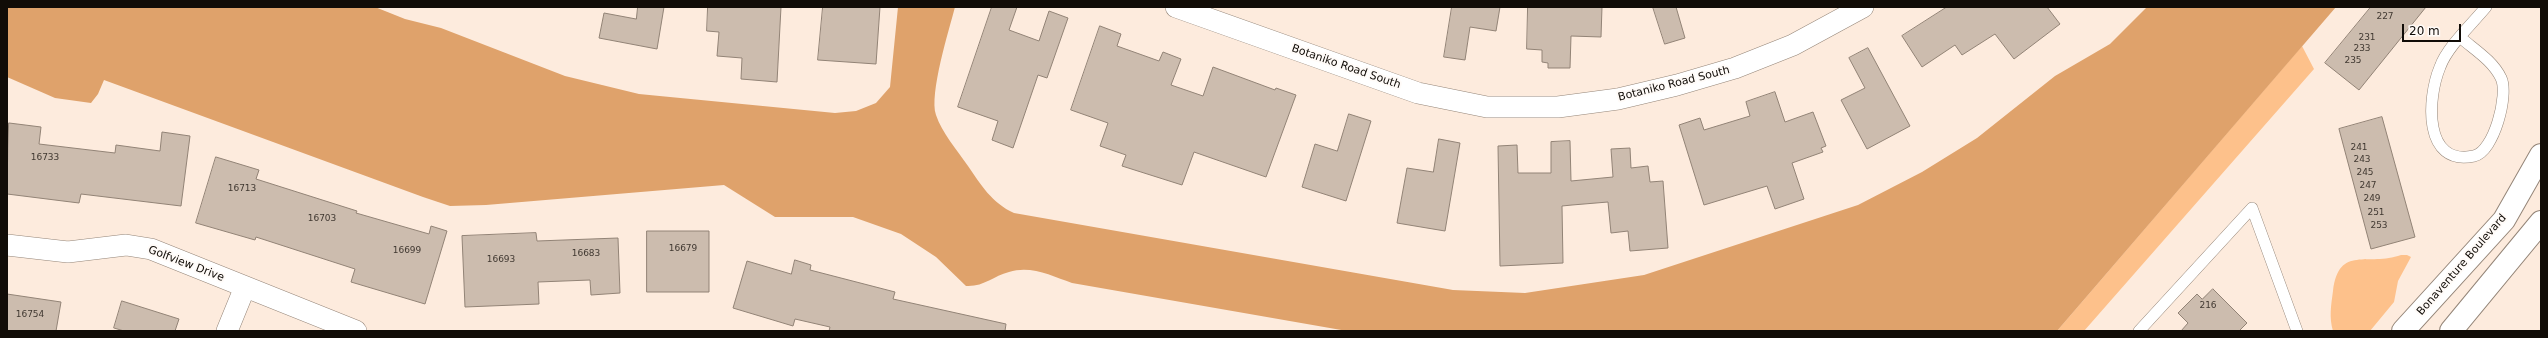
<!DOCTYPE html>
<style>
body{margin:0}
#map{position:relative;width:2548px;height:338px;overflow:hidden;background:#fdebdd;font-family:"DejaVu Sans",sans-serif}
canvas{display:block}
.frame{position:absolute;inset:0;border:8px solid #110c07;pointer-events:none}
.scale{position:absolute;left:2402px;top:24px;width:59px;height:18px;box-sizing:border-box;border:2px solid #110c07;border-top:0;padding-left:5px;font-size:12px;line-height:14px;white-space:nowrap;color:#110c07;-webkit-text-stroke:3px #fffbf8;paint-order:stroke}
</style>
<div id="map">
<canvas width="2548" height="338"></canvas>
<div class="frame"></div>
<div class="scale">20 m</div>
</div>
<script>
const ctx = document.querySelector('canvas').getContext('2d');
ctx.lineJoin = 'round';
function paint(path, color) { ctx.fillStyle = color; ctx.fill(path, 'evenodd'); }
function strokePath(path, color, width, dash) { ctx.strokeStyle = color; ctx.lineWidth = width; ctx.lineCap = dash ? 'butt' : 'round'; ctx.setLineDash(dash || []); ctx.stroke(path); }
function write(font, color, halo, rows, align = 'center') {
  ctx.font = font + ' "DejaVu Sans",sans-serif'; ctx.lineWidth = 4; ctx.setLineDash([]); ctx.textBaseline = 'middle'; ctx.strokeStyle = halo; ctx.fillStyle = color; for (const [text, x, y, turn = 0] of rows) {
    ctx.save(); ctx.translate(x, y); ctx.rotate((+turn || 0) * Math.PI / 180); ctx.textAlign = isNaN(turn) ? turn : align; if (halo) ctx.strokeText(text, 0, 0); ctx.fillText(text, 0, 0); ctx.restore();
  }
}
const green = new Path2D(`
 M2302,46L2314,69L2084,331H2057Z
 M2401,255H2407L2411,257L2398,281L2394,302L2370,331H2333C2329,317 2331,306 2333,291C2339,244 2368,267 2401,255Z`);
const water = new Path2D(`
 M7,7H375L405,19L441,28L565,76L639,94L835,113L856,111L876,103L890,87L898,7H955C949,30 929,94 936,115C942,133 957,150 968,166C981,185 992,203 1014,213L1453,290L1525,293L1644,275L1858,205L1922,172L1977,138L2055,76L2110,44L2147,7H2336L2057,331H1347L1072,283C1052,276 1031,265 1009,272C993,276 984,287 966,286L936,257L901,234L853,217H775L724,185L486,205L450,206L423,197L104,80L98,94L91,103L55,98L7,77Z`);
const building = new Path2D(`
 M638,7H664L657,49L599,38L604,13L636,19Z
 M708,7H781L777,82L741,79L742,58L717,56L719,32L707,31Z
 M823,7H880L876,64L818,60Z
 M992,7H1017L1009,30L1039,41L1049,11L1068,18L1047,78L1038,75L1013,148L992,140L998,121L958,107Z
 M1452,7H1500L1496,31L1470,27L1465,60L1444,57Z
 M1528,7H1602L1601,37L1571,36L1570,68H1548V63L1542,62V50L1527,49Z
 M1653,7H1676L1685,38L1665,44Z
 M1947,7H2047L2060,24L2014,59L1995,34L1962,55L1955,45L1922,67L1902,36Z
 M2371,7H2426L2359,90L2325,63Z
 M1100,26L1121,34L1117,46L1159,61L1163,52L1181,59L1171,85L1203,96L1213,67L1275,90L1276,88L1296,95L1266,177L1194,152L1182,185L1122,166L1126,155L1100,146L1108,123L1071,110Z
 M1868,48L1910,126L1867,149L1841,100L1865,88L1849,58Z
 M1775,92L1785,122L1813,112L1826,146L1821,148L1823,152L1792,163L1804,199L1775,209L1767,186L1704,205L1679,125L1700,118L1704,130L1750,116L1746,102Z
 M1349,114L1371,121L1346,201L1302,187L1315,144L1337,151Z
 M2382,117L2415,237L2371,249L2339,129Z
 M9,123L41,127L39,144L115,153L116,145L160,151L162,132L190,136L181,206L81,194L79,203L7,194Z
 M1439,139L1460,143L1445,231L1397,223L1407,168L1433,172Z
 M1570,141L1571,181L1613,177L1611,149L1630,148L1631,168L1648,166L1650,182L1663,181L1668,248L1630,251L1628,231L1611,233L1608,202L1572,205L1562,206L1563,263L1500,266L1498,146L1517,145L1518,173H1551V142Z
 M216,157L259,170L256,179L357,211L356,213L429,234L431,226L447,231L425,304L351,282L355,269L256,237L255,240L196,223Z
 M647,231H709V292H647Z
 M536,233L537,241L618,238L620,293L591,295L590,280L538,282L539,304L465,307L462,236Z
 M795,260L811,265L810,270L895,292L893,299L1006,324L1005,331H829L830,327L795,319L793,326L733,308L747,261L791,274Z
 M2213,289L2247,323L2239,331H2181L2188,323L2178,313L2197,294L2202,299Z
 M7,294L61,302L56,331H7Z
 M122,301L179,319L175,331H124L114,328Z`);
const lane = new Path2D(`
 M2461,38C2475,50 2493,61 2501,78C2509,94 2494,152 2474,156C2423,167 2427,98 2440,67C2447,47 2472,24 2486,7
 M2139,331L2252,208L2297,331`);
const street = new Path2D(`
 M1176,7L1418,93L1487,107H1558L1618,99L1677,85L1735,68L1793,45L1863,7
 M7,245L68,252L126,245L151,249L356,331
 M227,331L245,287`);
const secondary = new Path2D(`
 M2403,331L2504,220L2541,155
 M2451,331L2541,222`);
const numberNames = [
 ["227",2385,17],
 ["231",2367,38],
 ["233",2362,49],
 ["235",2353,61],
 ["241",2359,148],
 ["16733",45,158],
 ["243",2362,160],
 ["245",2365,173],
 ["247",2368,186],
 ["16713",242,189],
 ["249",2372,199],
 ["251",2376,213],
 ["16703",322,219],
 ["253",2379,226],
 ["16679",683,249],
 ["16699",407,251],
 ["16683",586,254],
 ["16693",501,260],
 ["216",2208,306],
 ["16754",30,315]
];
const streetNames = [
 ["Botaniko Road South",1346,67,19],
 ["Botaniko Road South",1674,84,-14],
 ["Golfview Drive",186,264,21],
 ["Bonaventure Boulevard",2462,265,-49]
];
paint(green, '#fdc18b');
paint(water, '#dfa26b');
paint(building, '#ccbcae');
strokePath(building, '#928376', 1);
strokePath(lane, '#948578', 12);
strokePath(street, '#948578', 22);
strokePath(secondary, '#948578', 24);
strokePath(lane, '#fff', 11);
strokePath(street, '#fff', 21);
strokePath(secondary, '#fff', 22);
write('9px', '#403831', null, numberNames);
write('11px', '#110c07', '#fffbf8', streetNames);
</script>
